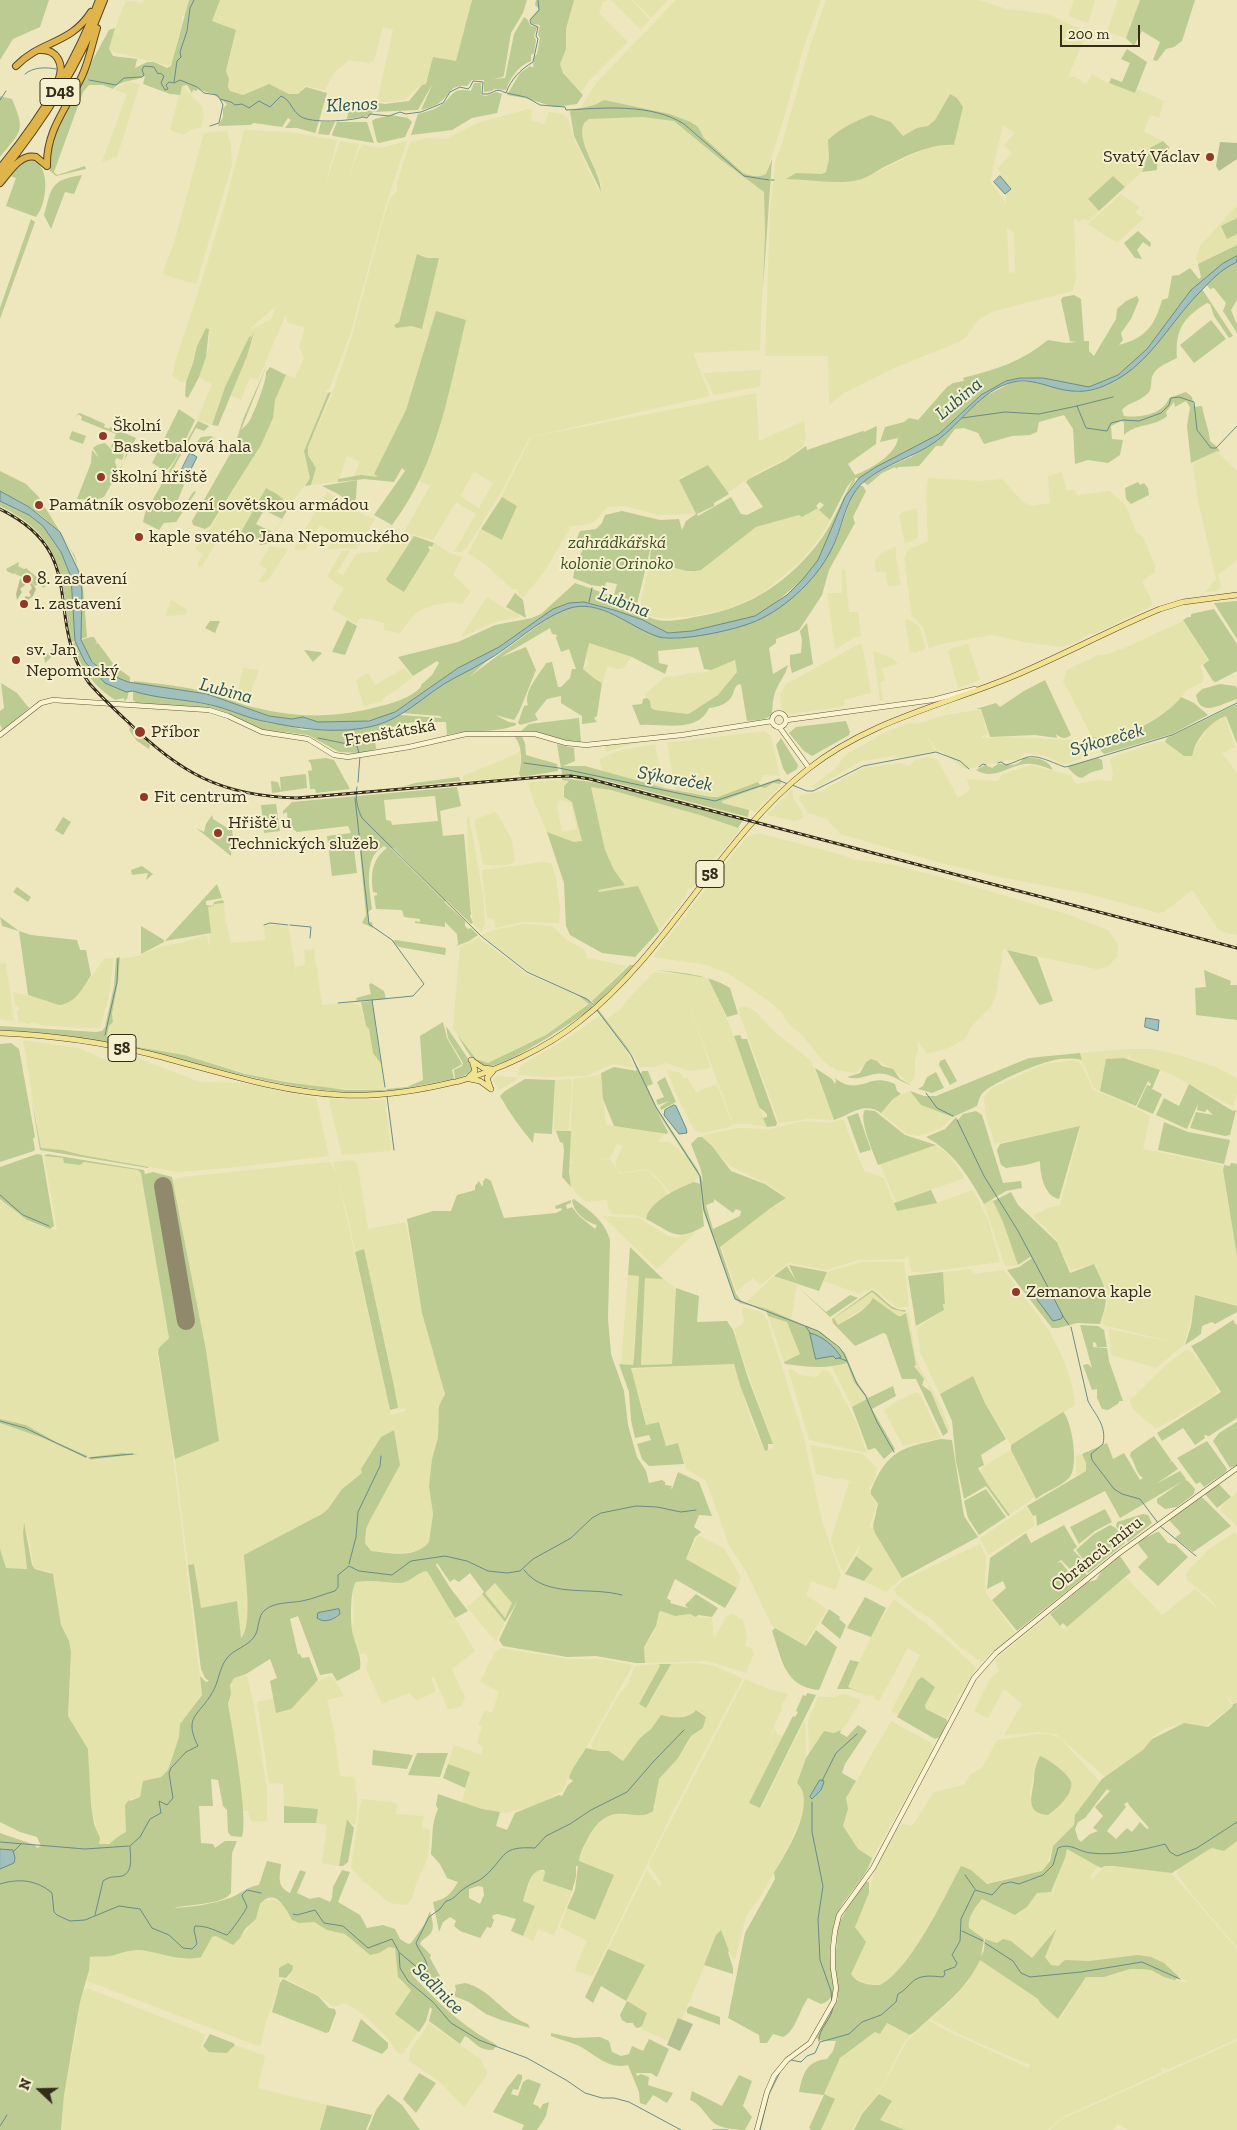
<!DOCTYPE html>
<meta charset="utf-8">
<style>
body{margin:0}
#map{position:relative;width:1237px;height:2130px;overflow:hidden;background:#eee7bd;font-family:"Zilla Slab",serif}
canvas{display:block}
.north{position:absolute;left:15px;top:2065px;width:50px;height:50px;-webkit-text-stroke:4px #f5f0cd;paint-order:stroke;rotate:291deg;font-size:14px;font-weight:700;line-height:20px;text-align:center;color:#342b1b}
.north::after{content:'';display:block;margin:auto;width:18px;height:22px;background:#342b1b;clip-path:polygon(50% 0,100% 100%,50% 72%,0 100%)}
.scale{position:absolute;left:1060px;top:25px;width:80px;height:22px;box-sizing:border-box;border:2px solid #342b1b;border-top:0;padding-left:6px;font-size:15px;line-height:18px;white-space:nowrap;color:#342b1b;-webkit-text-stroke:4px #f5f0cd;paint-order:stroke}
</style>
<div id="map">
<canvas width="1237" height="2130"></canvas>
<div class="north">N</div>
<div class="scale">200 m</div>
</div>
<script>
const ctx = document.querySelector('canvas').getContext('2d');
ctx.lineJoin = 'round';
function paint(path, color) { ctx.fillStyle = color; ctx.fill(path, 'evenodd'); }
function strokePath(path, color, width, dash) { ctx.strokeStyle = color; ctx.lineWidth = width; ctx.lineCap = dash ? 'butt' : 'round'; ctx.setLineDash(dash || []); ctx.stroke(path); }
function write(font, color, halo, rows, align = 'center') {
  ctx.font = font + ' "Zilla Slab",serif'; ctx.lineWidth = 4; ctx.setLineDash([]); ctx.textBaseline = 'middle'; ctx.strokeStyle = halo; ctx.fillStyle = color; for (const [text, x, y, turn = 0] of rows) {
    ctx.save(); ctx.translate(x, y); ctx.rotate((+turn || 0) * Math.PI / 180); ctx.textAlign = isNaN(turn) ? turn : align; if (halo) ctx.strokeText(text, 0, 0); ctx.fillText(text, 0, 0); ctx.restore();
  }
}
const farmland = new Path2D(`
 M144,0H189L185,16H182V22L171,66L109,51L112,36L125,3L126,1H133L142,4Z
 M220,0H472L456,61L426,84L418,87L405,100L387,102H380L378,97L393,30L383,27L374,61L367,63L349,60L334,73L325,90L305,86L300,93L295,95L276,89L269,84L243,95L232,93L228,89L229,79L226,71L234,40L212,21Z
 M574,0H608L603,2L599,13L628,42L588,82L582,92L567,78L559,64L566,49V29Z
 M611,0H632L650,20L640,29Z
 M633,0H668L651,18Z
 M676,0H821L804,46L786,111L766,174L756,177L743,173L708,143L694,123L687,120L670,114L604,100L598,105L588,108L582,106L596,83Z
 M826,0H979L1006,9L1048,14L1087,32L1068,77H1075L1086,84L1092,74L1106,82L1135,93L1137,89L1164,101L1159,118L1150,115L1144,132L1163,141L1150,148L1142,172L1125,187L1113,176L1088,199L1099,211L1089,221L1084,218L1079,222L1074,218L1076,278L1073,291L991,312L977,321L966,337L959,342L894,368L844,393L829,405L828,356H765L770,209L776,158L781,147L810,46ZM950,95L963,107L954,145L941,144L929,147L862,179L832,182L828,170L829,159L828,140L835,133L871,115L897,129L903,136H907L917,128L928,126L935,120ZM1003,125L1015,133L1004,145L1012,153L997,169L1001,174L993,183L1006,196V203L990,181ZM1007,228L1014,233L1015,273L1009,272Z
 M1074,0H1095L1088,23L1070,17L1069,13Z
 M1118,0H1140L1132,23H1129L1130,28L1126,38L1107,32Z
 M128,82L140,84L117,157L102,162L127,94L115,90L116,88Z
 M182,85L202,107L204,116L201,127L193,129L183,135L170,130Z
 M528,109L532,110L531,120L544,124L549,112L562,114L568,118L574,139L600,194L601,183L581,135L584,122L589,119L643,117L662,118L679,123L764,192L765,230L760,350L693,353L710,396L530,437L499,496L466,549L461,552H454L476,514L456,502L433,540L404,532L430,486L420,481L437,437L466,320L436,312L406,410L374,474L382,478L393,480H390L361,475L353,477L360,462L347,456L338,482L311,485L316,468L308,455V447L330,399L352,336L383,219L391,197L397,191V182L410,142L428,138L446,139L477,123ZM420,254L427,258H438L422,328L412,326L396,328L394,324L399,322L415,262ZM474,472L493,483L479,508L460,496Z
 M244,130L290,132L337,140L325,186L340,141L359,144L345,190L357,154L363,145L381,148L407,141L385,208L350,335L329,390H325L328,393L304,451L310,478L295,498L268,544L274,533L258,524L274,532L291,504L277,494L266,488L237,539L221,533L202,567L197,565L203,554L195,549L207,530H209L261,445L273,418L275,400L286,375L295,378L304,358L299,347L305,328L287,322L286,314L258,380L250,377L241,400L231,396L252,336L225,387L212,425L197,420L212,384L199,377L209,347V329L206,328L197,346L187,381L181,382L172,376L176,359L197,296L227,197ZM276,306L271,319L252,329L249,334L252,327Z
 M227,131L231,146L232,165L197,281L196,284L165,275L163,272L174,243L204,133Z
 M1121,194L1140,207L1135,213L1144,218L1117,243L1088,224Z
 M1237,205V218L1222,226L1227,238L1237,234V245L1198,264L1196,258L1200,246Z
 M761,370L760,386L758,387L714,395L703,373Z
 M756,393L759,441L804,421L806,437L803,446L789,457L757,473L727,493L708,465L684,477L682,475L679,480L695,514L658,515L625,506L608,507L593,523L569,527V530L544,572L523,598L519,595L517,589H512L486,565L468,553L481,529L503,540L517,506L501,497L531,437Z
 M1217,451L1237,471V560L1218,575L1222,590L1219,588L1218,591L1205,592L1216,579L1198,501L1193,466L1195,462Z
 M1062,472L1066,490H1075L1077,494L1079,495L1110,491L1126,506L1136,532L1143,537L1155,565V572L1142,581L1151,599L1152,606L1096,633L1089,634L1077,642L1063,647L1028,643L992,635L946,643L929,648L923,627L912,616L904,558L909,549L928,541L926,497L928,478L981,481L1002,479L1023,502L1032,506L1050,503L1048,476Z
 M327,492L358,512L375,519L357,549L341,548L327,550L336,533L320,525L305,550L295,549V546Z
 M818,508L830,520L821,536L801,561L761,594L724,610L687,617L661,618L650,616L641,608V600L650,563L690,572L701,570L756,527L799,515L803,517Z
 M917,508L918,538L905,544L899,516L902,512Z
 M386,524L403,534L414,536L389,574L387,581L404,592L435,543L450,553L462,557L453,575L471,591L462,604L451,602L434,605L419,611L411,618L400,633L384,630V623L373,620L360,618L356,624L332,609L344,588L327,577L342,551L351,550L337,572L343,575L357,553L377,552L393,530Z
 M270,546L288,549L269,579L263,583L259,581L267,569L259,564Z
 M896,546V558L901,585L888,586L886,572H876L875,561L880,554Z
 M845,569L849,612H858L861,636L856,637L835,649L827,593H842V570Z
 M487,597L507,610L518,613L520,617L495,622L477,630L475,629L474,632L463,637L462,635Z
 M171,600L188,610L184,615L165,616Z
 M908,619L919,626L926,649L915,653L910,651L905,620Z
 M1183,621L1208,660L1200,666L1204,675L1203,682L1187,690L1173,708L1140,727L1117,735L1096,739L1092,737L1063,681L1067,670L1098,655L1109,654L1119,649L1120,650Z
 M588,643L631,657L624,668L616,669L608,666L602,683L595,679L583,669L589,663L586,658Z
 M859,644H862L871,693L844,700L845,705L839,707L790,714L781,709L780,694L786,684Z
 M968,644L980,680L958,688L948,651L952,648Z
 M873,651L892,658L898,664L882,668L885,680L880,682L883,700L880,701Z
 M732,660L736,662L737,672L725,689L712,699L687,714L655,710L651,708L650,701L646,698L645,694L666,676L672,677L690,673L707,672Z
 M243,668L259,670L247,702L236,698Z
 M404,668L413,678L382,699L383,701L364,706L356,681L358,679L368,673L375,685Z
 M981,709L987,734L982,736V738L1005,737L1074,740L1091,755L1064,765L1046,756L1025,753L1017,760H1006L1002,763L987,764L969,769L963,768L941,751H937L925,733L935,751L899,758L895,756L861,761L818,787L810,788L835,769L845,755L886,732L909,723L917,724L941,716Z
 M1225,716L1235,747L1222,753L1237,773V935L1226,933L1218,929L1192,890L1164,912L1159,913L1089,894L999,877L937,862L840,834L827,819L808,813L799,799L800,795L820,792L863,768L899,763L909,766L915,760L928,757L937,759L958,798L970,790L967,779L998,781L1002,774L1031,765L1070,775L1076,784L1098,780L1111,781L1113,774L1110,758L1158,742H1164L1174,749H1194L1212,723Z
 M764,731L771,736L780,776L764,775L761,778V781L718,797L675,790L667,743Z
 M639,742L606,752L604,745L627,743Z
 M655,744L664,788L602,771L600,761L601,758L622,750Z
 M521,750L519,774L506,778L463,781V776L514,755Z
 M562,780L574,781L564,785L563,790L564,797L572,802L574,806L582,842L579,843L547,832L531,794L528,782ZM560,800L571,803L577,829L562,832L557,806Z
 M773,783L782,785L753,814L754,811L722,803L723,800L760,787H767L768,785Z
 M591,786L611,790L703,816L740,829L719,855L711,860L710,866L694,886L688,889L685,898L658,931L638,886L599,892L597,889L625,884L614,870L605,850Z
 M792,789L793,790V798L802,812L803,818L795,821L767,815Z
 M494,812L498,815L512,840L515,862L506,865H485L483,864L474,820Z
 M469,815L483,895L485,925L481,932L473,924L468,876L467,819Z
 M758,833L839,854L852,859L895,865L955,881L1067,914L1108,930L1118,944L1117,956L1108,967L1096,969L1003,949L996,995L991,1007L971,1027L965,1039L948,1048L927,1054L917,1040L918,1050L915,1060V1077L912,1082L909,1083L891,1068L874,1059L867,1061L856,1073L836,1070L823,1061L802,1035L788,1023L781,1012L769,1001L729,974L707,965L653,957L735,851L748,836Z
 M543,862L551,863L556,878L560,908L559,923L523,922L495,928L494,919H487L494,918H487L482,870Z
 M224,903L226,923L231,943L265,940L264,926L272,925L286,926L289,929L296,973V967L305,965L304,950L314,949L322,1005L352,1003L360,1005L366,1026L369,1029L373,1053L381,1064L385,1090L325,1088L251,1075L184,1055L137,1047L107,1035L109,1026L113,1022L112,1014L118,982L120,959L138,956L161,946L180,943L207,935L210,949L208,907L214,906V904Z
 M524,924L552,926L567,940L583,949L588,958L627,966L592,1001L528,971L481,935L498,929Z
 M479,938L527,974L579,996L589,1004L546,1035L505,1057L491,1063H484L476,1059L453,1028L460,947Z
 M114,958L109,995L101,1025L99,1028H80L41,1025L33,1022L28,1024L18,1021L17,1011L20,1009L15,1004L13,992L64,1005L79,994L104,959Z
 M6,963L14,1019L12,1021L0,1019V964Z
 M654,972L674,974L677,979L675,974L700,976L710,980L734,1036L767,1127L749,1124H733L686,996L711,1068L690,1071L666,1063L655,1067H640L630,1050L607,1019L620,1010L627,1000Z
 M742,1006L748,1007L756,1012L774,1031L811,1061L834,1120L808,1119L779,1123L741,1018L739,1009Z
 M599,1016L625,1048L635,1068L613,1064L586,1076L545,1077L518,1075L520,1066L566,1039Z
 M23,1040L79,1048L103,1059L137,1058L200,1082L242,1083L316,1098L329,1156L229,1168L178,1172L82,1155L62,1150L41,1148Z
 M1130,1049H1153L1175,1054L1216,1067L1237,1078V1093L1233,1107L1170,1074L1131,1059L1129,1054L1127,1058L1106,1059L1100,1091L1093,1087L1085,1066L1080,1060L1082,1059L1080,1053Z
 M1074,1060L1079,1062L1083,1068L1093,1090L1119,1100L1150,1116L1143,1149L1222,1165L1237,1257V1306L1195,1294L1191,1319L1184,1345L1156,1368L1111,1355L1109,1329L1180,1344L1104,1325L1102,1322L1107,1302V1292L1095,1264L1070,1270L1057,1240L1034,1217L1036,1214L1048,1208L1060,1205L1081,1126L995,1144L986,1116L984,1097L992,1088L1044,1064Z
 M667,1070L681,1073L684,1079L686,1078L689,1080L696,1092L717,1084L733,1126L702,1133L695,1131L676,1094Z
 M601,1075L606,1125L664,1134L658,1142H669L676,1147L685,1156L699,1177L694,1182L670,1193L657,1177L646,1169L622,1173L618,1171L615,1162L623,1146L617,1144L610,1158L590,1160L610,1159L620,1174L646,1170L659,1181L668,1194L644,1218L633,1215L611,1214L609,1205V1214L607,1200L586,1202L575,1192L570,1184L569,1163L574,1162L569,1161L573,1079Z
 M496,1076H499L519,1078L499,1090L493,1080Z
 M570,1079L572,1081L569,1131H554L555,1080Z
 M910,1091L922,1105L953,1117L940,1129L919,1136L907,1134L881,1113L893,1099Z
 M330,1099L385,1100L391,1149L388,1151L342,1155L329,1102Z
 M843,1119L864,1171L884,1178L897,1211L937,1203L973,1190L988,1220L1000,1262L921,1273L911,1271L908,1256L905,1259L858,1260L826,1270L789,1263L760,1285L753,1278L737,1291L721,1246L772,1207L786,1198L804,1212L773,1187L730,1166L701,1136L738,1128L770,1129L804,1121L830,1123Z
 M936,1145L949,1155L965,1178L896,1202L880,1164Z
 M44,1156L63,1158L80,1165L84,1162L138,1170L141,1173L169,1337L157,1352L170,1431L202,1694L180,1724L179,1737L168,1770L161,1777L143,1781L140,1797L130,1799L126,1833L119,1836L113,1842L100,1845L91,1805L88,1749L68,1716L71,1652L69,1641L61,1625L54,1577L51,1572L34,1568L29,1539L23,1522L27,1569L6,1568L0,1549V1423L43,1438L92,1461L137,1454L129,1453L91,1457L56,1442L26,1425L0,1419V1199L31,1223L50,1229L57,1230Z
 M352,1160L356,1162L358,1167L368,1229L406,1222L422,1313L444,1390L443,1400L439,1406L438,1438L432,1459L429,1486L433,1514L429,1542L419,1551L400,1553L371,1551L365,1543L366,1528L370,1519L400,1465L394,1430L381,1437L361,1469L362,1473L345,1486L328,1509L316,1518L244,1555L247,1582V1631L241,1639L235,1601L201,1608L194,1564L188,1565L175,1459L219,1441L206,1350L173,1180L182,1177L330,1162L337,1173L333,1162ZM337,1175L349,1222L355,1251L364,1250L390,1365L398,1408L406,1409V1411L391,1415Z
 M992,1199L1003,1222L1018,1265L1005,1266L984,1204Z
 M602,1216L639,1218L668,1236L676,1238L696,1232L657,1269Z
 M862,1262H904L909,1306L899,1308L895,1306L873,1288L859,1294L824,1281L827,1272Z
 M972,1269L973,1274L1004,1270L1015,1284L1013,1295H1023L1050,1332L1065,1363L1072,1386L1075,1403L1074,1406L1011,1445L985,1402L973,1376L940,1394L920,1352L917,1328L944,1310V1305L946,1304L943,1272Z
 M628,1275L639,1276L633,1365L621,1364Z
 M774,1276L797,1285L791,1319L746,1302Z
 M647,1277L663,1279L676,1288L672,1364L641,1366L645,1278Z
 M872,1292L892,1309L905,1312L903,1315L898,1316L878,1303L871,1301L867,1306L838,1325L834,1318Z
 M743,1307L762,1312L767,1319L804,1438L822,1521L841,1575L835,1590L811,1581L806,1595L827,1609L805,1645L774,1627L770,1622L747,1573L729,1545L706,1481L686,1469L678,1443L666,1446L659,1422L647,1425L631,1369L734,1364L751,1420L765,1451L774,1448L735,1336L737,1335L734,1329L741,1325L745,1320L742,1314Z
 M908,1312L917,1362L942,1408L949,1428L948,1432L941,1414L929,1390V1385L917,1370L909,1333L906,1313Z
 M768,1316L787,1322L801,1354L784,1362Z
 M1186,1350L1192,1352L1198,1359L1216,1386L1217,1392L1212,1397L1156,1429L1132,1408L1130,1400L1166,1365Z
 M847,1363L856,1385L867,1399L852,1407L832,1367Z
 M788,1369L794,1370L799,1375L817,1377L823,1370L830,1372L856,1422L867,1453L809,1440Z
 M914,1393L918,1392L920,1394L941,1438L903,1446L884,1410L897,1401Z
 M810,1445L863,1454L877,1468L875,1480L869,1488L877,1505L869,1528L873,1526L902,1578L886,1592L864,1581L872,1570L856,1556L862,1541L845,1570L841,1569L831,1542V1539L849,1482L859,1485L842,1478L837,1479L816,1474Z
 M1011,1450L1034,1497L1030,1501L1010,1514L983,1477L981,1469L984,1466Z
 M1082,1454L1086,1463V1471L1076,1476V1456Z
 M1237,1493V1526L1220,1510L1224,1504Z
 M1026,1507L1034,1519V1526L988,1555L980,1538Z
 M1235,1532L1237,1535V1701L1233,1704L1223,1691L1232,1706L1207,1726H1194L1184,1723L1166,1728L1152,1737L1151,1742L1143,1750L1105,1777L1056,1734L1038,1732L1004,1735L1022,1704L1004,1689L988,1718L974,1711L990,1679L999,1671L995,1661L998,1657L1049,1615L1063,1629H1065L1126,1577L1162,1615L1195,1589L1222,1613L1207,1596L1187,1580L1186,1576L1187,1572L1208,1550Z
 M698,1535L724,1548L741,1578L737,1588L686,1559Z
 M980,1544L986,1557L985,1583L986,1593L1015,1633L981,1662L955,1643L929,1617L916,1610L897,1595L894,1589L905,1579Z
 M427,1571L475,1651L452,1669L465,1698L461,1706L452,1709H448L434,1677L431,1678L436,1691L417,1701L409,1693L382,1704L366,1669L368,1660L365,1653L360,1655L352,1633V1625L354,1624L353,1591L356,1582L369,1580L404,1583L419,1573Z
 M496,1583L512,1603L505,1618L485,1593Z
 M482,1594L505,1622L496,1642L467,1607Z
 M894,1599L949,1642L976,1668L963,1691L958,1695L957,1702L947,1718L926,1709L925,1705L935,1687L922,1677L918,1680L899,1715L891,1711L920,1655L908,1648L879,1701L875,1700L874,1695L867,1696L847,1687L875,1629Z
 M661,1611L675,1616L690,1614L696,1617L712,1618L714,1639L727,1615L733,1614L743,1620L747,1638L745,1646L751,1648L754,1654L746,1673L707,1661L645,1663L644,1647L653,1634L659,1612Z
 M501,1648L568,1659H601L633,1665L577,1764L570,1773L563,1791L532,1807L505,1813L482,1809L462,1802L470,1772L448,1764L454,1745L481,1755L483,1747L478,1744L477,1742L482,1726L478,1724L485,1710L492,1713L499,1692L480,1682L495,1652Z
 M695,1663L712,1665L740,1677L742,1680L674,1809L594,1974L592,1976L581,1973L576,1971L575,1968L587,1941L560,1927L567,1908L595,1920L613,1876L579,1861L585,1844L597,1824L605,1818L620,1813L643,1814L655,1807L656,1789L660,1778L687,1745L691,1736L703,1728L706,1716L696,1710L692,1714L681,1717L673,1718L661,1715L651,1729L640,1738L623,1761L609,1751L593,1750L591,1744L621,1691L627,1686L635,1666L659,1664L661,1666L640,1704L651,1701L671,1664Z
 M243,1675L247,1676L253,1701L267,1789V1821L253,1822L250,1820L248,1811H242L228,1704L231,1698V1682L234,1678Z
 M329,1676L334,1679L344,1696L327,1700L334,1730L340,1776L354,1777L357,1798V1815L355,1826L347,1819L340,1865L337,1866L322,1863L327,1825L316,1823L318,1809L284,1806L283,1784L269,1783L257,1702L274,1698L291,1708L314,1684Z
 M745,1679L766,1688L788,1694L781,1706L782,1708L766,1746L775,1728L777,1735L783,1736L750,1803L761,1808L805,1720L806,1758L797,1783L801,1787L805,1801L802,1815L785,1853L761,1896L746,1916L735,1960L731,1955L720,1930L684,2014L682,2020L678,2019L668,2041L641,2029L647,2013L626,2001L644,1965L608,1949L647,1870L659,1886L662,1884L650,1867L649,1863Z
 M844,1694L861,1700L845,1727L837,1733L824,1731L811,1753H809L808,1720L818,1697H834Z
 M891,1721L931,1743L933,1749L872,1858L858,1849L845,1830L843,1827L848,1809L846,1799Z
 M1038,1734H1050L1060,1738L1100,1782L1075,1820L1074,1825L1053,1846L1047,1865L1042,1871L1031,1875L1010,1877L990,1884L984,1883L971,1870L960,1867L956,1879L916,1946L897,1971L881,1985L864,1983L853,1977L851,1974L853,1968L866,1942L856,1931L855,1923L869,1893L875,1868L897,1828L903,1824L912,1826L934,1792L964,1785L971,1774L982,1768L997,1740ZM1036,1764L1060,1803L1052,1813L1046,1815L1037,1810L1031,1803L1030,1792Z
 M363,1799L397,1803L396,1814L424,1816L422,1828L430,1830L428,1858L416,1884L412,1899L406,1905L390,1903L362,1880L351,1868L360,1805Z
 M1237,1841V1947L1193,1896L1177,1874L1179,1869L1208,1850L1212,1848L1224,1851Z
 M1067,1849L1097,1865L1098,1867L1091,1875V1880L1105,1866L1169,1872L1175,1877L1237,1949V2039L1169,2069L1161,2068L1162,2072L1063,2117L1048,2130H905L880,2120L892,2101L879,2094L882,2087L907,2041L928,2020L949,2032L1029,2068L1030,2065L961,2035L930,2019L950,2002L968,1982L980,1959L1038,1999L1041,2004L1059,2020L1086,1977H1104L1130,1969H1141L1151,1970L1183,1982H1188L1179,1977L1164,1963L1151,1957L1089,1961L1065,1960L1058,1966L1051,1965L1046,1960V1953L1058,1928L1055,1929L1032,1958L1014,1943H997L984,1939L969,1928V1918L982,1899L1005,1910L1018,1914L1027,1907L1037,1893L1053,1890L1065,1858Z
 M538,1870L545,1872L544,1881L572,1892L554,1935L538,1929L533,1941L523,1936L535,1906L523,1901L534,1873Z
 M273,1899L284,1904L289,1916L295,1922H314L331,1931L345,1934L370,1955L379,1953L389,1947L395,1948L398,1977L411,1989L395,2014L418,2031L403,2054L398,2053L386,2037L364,2015L351,2006L343,2003L337,2006H332L318,1995L288,1980L293,1966L288,1963L279,1969L280,1983L265,2025L261,2045L258,2046L87,1981L89,1960L92,1957L112,1955L135,1950L162,1953L181,1959H196L204,1953L205,1945L212,1937L216,1936L233,1945L256,1919L261,1902Z
 M87,1988L205,2034L201,2049L203,2046L204,2049L230,2051L235,2045L265,2056L258,2088L327,2105L320,2130H61L64,2095L76,2033L80,2002L83,1991Z
 M429,2023L480,2059L487,2072V2075L464,2107L440,2082L409,2061L410,2051Z
 M887,2023L910,2035L902,2046L876,2098L862,2112L852,2130H821L835,2100L824,2095L840,2058L876,2032L880,2034Z
 M1237,2041V2130H1128L1118,2124L1113,2130H1050L1062,2119Z`);
const green = new Path2D(`
 M0,0H49L40,27L13,39L0,60Z
 M189,0H220L212,21L236,30L226,71L229,79L228,87L230,91L243,95L269,84L289,94H298L306,87L327,93L316,131L315,133L297,128H285L291,120L288,118L282,127L254,123L250,125L218,126L223,117V109L227,104L213,94L197,89V91L193,90L192,93L187,85L182,86L180,95L170,94L143,84L145,76C134,82 122,79 113,89L103,85H89L83,92L54,172L57,175L85,166L86,169L56,176L50,171L49,161L55,129L109,30L115,28L109,49L113,56L137,59L135,68L147,62H154L167,68L171,66Z
 M472,0H527L523,13L511,33L504,75L503,77L493,79L505,78L514,34L524,17L527,19L531,26L537,27L534,36L536,40L534,53L531,55V61C519,65 510,78 506,90L494,89L492,91L484,92V80H472L467,86C450,84 451,94 440,102C436,106 427,108 421,110L433,83L418,110L373,112L369,116L347,119L350,103L370,106L372,102L385,104L409,101L422,85L426,84L433,57L456,61Z
 M536,0H574L566,29V49L560,64L563,73L583,95L577,104L555,107L525,98L507,95L520,73L530,66L533,68L534,57L537,54L540,38L538,35L540,25L532,24L530,19L539,9L535,5Z
 M1140,0H1195L1182,41L1174,47L1166,49L1157,61L1153,60L1160,42L1142,31L1134,46L1126,38Z
 M1127,49L1147,62L1135,93L1109,83L1111,78L1122,82L1130,63L1121,59Z
 M474,83H481V95L486,96L496,92L502,94L497,113L472,118L452,130L411,135L418,114C426,112 439,108 444,103C455,92 454,88 471,91Z
 M950,94L957,98L963,107L954,145C929,143 905,157 882,168C875,172 870,176 862,179C837,186 811,179 786,179L796,173L822,174L826,172L829,159L828,140C840,128 856,121 871,115L891,122L903,136L917,128L928,126L935,120Z
 M0,96L12,99C26,132 21,131 0,157Z
 M604,100L670,114L691,122L698,127L704,138L743,173C751,176 758,178 766,174L772,159L763,289L765,230L764,192L720,159L674,121L643,117L589,119L584,123C575,142 601,170 601,192L574,136L570,111C582,106 593,108 604,100Z
 M391,115L408,118L412,122L405,137L379,143L377,142L372,121L375,119Z
 M321,122H335L329,135L318,134Z
 M337,122H367L374,143L333,136L332,134Z
 M1163,141L1169,147V155L1158,156L1157,170L1142,172L1150,148Z
 M30,159C52,164 47,204 36,217L6,206L16,178L10,176L0,188V186L22,162Z
 M82,175L74,194L65,192L51,229L44,215C52,187 50,180 82,175Z
 M1113,176L1125,187L1099,211L1088,199Z
 M1237,218V234L1227,239L1221,226Z
 M31,219L35,222L0,319V308Z
 M1138,231L1151,243L1150,247L1143,242L1137,250L1142,259L1135,258L1124,243Z
 M1237,245V256L1222,264L1191,290L1147,349L1118,375L1089,387L1043,378H1020L1006,381L981,395L939,434L876,467L859,478H855V481L845,497L818,560L803,579L775,603L755,616L741,621L687,632L668,633L650,623L614,610L584,602L569,603L553,609L499,647L458,668L395,712L383,717L357,723L318,722L303,717L292,719L269,716L207,694L134,683V681C161,684 184,686 209,693C225,697 240,705 257,708C297,718 336,718 377,707C393,703 409,699 421,687V685L432,675L439,663L437,661L413,676L398,657L458,642L495,625L532,618L541,614L575,583C595,590 616,597 636,606C641,609 645,615 651,618C665,624 685,619 700,616C750,608 792,580 822,538C834,521 843,497 854,478L847,487L830,520L819,510L824,505L820,502L816,506L818,508L802,517L799,515L756,527L701,570C683,575 671,564 654,562L650,559L651,546L637,604L614,595L617,584L606,582L605,587L591,585L573,578L575,567L583,549L577,538L580,531L596,529L602,523L605,515L622,511L660,520L679,519L682,530L686,521L696,514L679,480L708,465L729,494L714,503V506L697,514L698,516L731,497L741,514L747,515L763,507L746,482L749,479L786,460L806,446L807,450L863,431L864,432L877,426L876,444L848,464L855,475C870,469 896,455 898,438L880,442L885,427L904,422L909,418L918,420L947,387L953,383L964,381L963,378L966,377C996,370 1024,360 1048,340L1066,343L1077,342L1070,341L1061,300L1063,297L1074,295L1081,299L1084,341H1089V351L1094,356L1116,319L1117,309L1126,301L1137,296L1139,300L1131,319L1121,333L1123,340L1119,345C1146,338 1155,325 1162,300L1168,298L1172,276L1179,275L1190,268L1199,279L1201,277L1198,264Z
 M417,254L427,258H439L422,329L412,326L396,328L394,325L399,322Z
 M1237,262V300L1231,310L1237,325V333L1223,311L1226,303L1214,288L1210,289L1206,284L1225,268Z
 M1202,289L1233,336L1229,338L1214,316L1210,304L1207,303C1184,317 1175,329 1177,358C1168,363 1156,366 1152,377C1150,384 1153,390 1146,395C1138,402 1129,402 1122,410L1124,416C1139,418 1163,415 1169,398L1186,392L1192,397L1194,407L1202,406C1204,419 1209,429 1210,441L1217,447L1220,452L1217,451L1191,463L1187,426L1190,407L1186,401L1175,407L1174,402L1166,412L1167,416C1155,427 1136,423 1124,435V422L1121,421L1111,426L1112,439L1123,440L1120,455L1108,463L1088,460L1075,464L1073,429L1064,415L1039,422L1037,432L1030,435L1012,436L984,444L978,433L964,428L955,429L942,446H936L919,466L898,467L896,469L895,467L882,473L868,485L863,482L881,470L911,457L936,441L984,397L1012,382H1034L1078,392L1121,376L1154,346L1188,302Z
 M436,311L466,320C448,393 438,465 392,525L374,515L405,471L402,468L394,482L364,479L338,482V479L361,475L378,477L374,474L406,410Z
 M1211,320L1226,339L1194,363L1180,345Z
 M206,328L209,329L206,357L199,377L188,398L185,396L186,382L193,363L197,346Z
 M254,332L247,356L218,426L212,425L225,387L249,337L251,336L249,342Z
 M267,365L241,430C244,427 249,423 251,418C255,410 267,380 266,372L270,367L286,375L275,400L273,418L261,445L210,526L205,529L193,525L192,521L238,440V438L236,442L243,419Z
 M331,392L308,447V455L316,468L311,485L305,486L310,478L304,451L328,393Z
 M179,409L195,420C189,432 175,466 165,471L152,463Z
 M80,413L105,424L104,427L109,429L110,427L136,438L124,461L128,447L124,454L113,450L115,442L112,448L111,447L116,434L81,420L82,417L78,414L76,418L77,414Z
 M198,421L209,426L204,431L196,428L169,476L184,485L177,502L184,506L194,491L196,492L176,522L164,523L159,530L143,522L145,513Z
 M72,431L86,436L83,444L69,439Z
 M211,436L214,438L210,444L206,443L201,453L199,451L200,444L197,442L201,437Z
 M105,443L112,450L124,455L122,460L116,458L115,462L117,468L119,469L124,462L104,497L96,500L77,499L91,463L92,450L99,458L93,448L97,445Z
 M0,471L26,484L38,496L75,556L83,587L87,637L81,639L80,634C80,617 82,588 79,572C70,531 35,508 0,491Z
 M357,480L356,498L353,505L338,494L322,486Z
 M1138,482L1140,485L1144,483L1148,488L1149,495L1131,504L1126,499L1125,488Z
 M859,486H863L866,491L853,517L855,523L829,570L822,595L799,630L776,639V643L769,648L773,674L788,665C786,674 780,681 776,690C767,713 783,719 747,721L741,685L739,684C734,687 735,689 733,694C729,704 718,707 709,708C697,734 663,723 640,725L632,705L642,704L643,699L647,698L650,701L651,708L655,710L687,714L690,713L718,695L737,672L735,660L711,670L704,669L698,647L658,651L659,663L668,665L665,674L632,657L589,643L583,669L595,679L602,683L597,716L594,718L597,722L582,724V716L561,703V696L547,699L535,714L538,720L520,725L518,723L524,706L528,705C523,691 540,674 546,663L552,662L558,687H561L570,678L572,669H576L569,649L561,652L556,638L557,635L552,634L550,628L501,657L526,647L536,670L519,712L514,720L495,715L509,722L516,723V725C495,734 469,729 447,735L446,722H415L401,724L374,734L376,749L361,753L339,752L308,735L276,731L306,736L318,741L262,730L209,709L137,703L133,700V691L219,707L268,723L285,724L302,730L355,729L381,724L400,715L442,718L440,716L401,713L447,682L488,660L469,677L552,615L570,607L584,605L601,610L674,639L743,625L756,621L772,612L800,590L835,543L852,496Z
 M266,488L277,494L290,505L282,519L264,510L256,524L274,533L267,544L260,545L258,539L251,538L249,543L237,539Z
 M502,497L517,506L502,540L481,529Z
 M0,501L29,515L43,526L61,552L71,577L75,641L71,642C61,577 65,538 0,506Z
 M414,536L434,543L432,547L430,546L428,547L430,550L404,592L388,582L386,579Z
 M19,562L18,566L24,569L26,568L46,585L44,588L38,584L35,586L30,580L15,574L19,570L14,574L8,572L6,569Z
 M515,593L523,600L526,618L506,607Z
 M1237,601V639L1214,603Z
 M1214,609L1237,644V671L1216,682L1213,681L1203,665L1209,660L1183,620L1188,617H1191V614Z
 M347,620L357,626L345,655L332,652Z
 M210,621H220L215,633L205,628Z
 M807,623L813,664L792,673L790,665V655L801,653L802,640L800,631Z
 M91,637H94L97,642L95,644L98,643L115,666L130,677V683C106,677 89,664 81,640Z
 M76,641L85,662L126,692L129,691L127,699L124,701V698L115,700C94,687 80,667 73,644Z
 M56,646L60,649L45,663L44,657Z
 M304,650L320,652L322,653L313,662Z
 M1045,680L1071,735C1065,739 1062,739 1056,734L1057,738L1035,735L990,737L981,709H976L996,703L1000,707L1024,691Z
 M1,683L17,693L29,708L0,732L2,729L0,724V711L4,708Z
 M1220,684L1235,686L1237,688V699C1223,703 1200,719 1196,695L1202,689Z
 M1181,697L1194,703L1208,715L1172,734L1104,754L1094,743L1093,737C1116,745 1168,716 1181,697Z
 M1237,704V744L1226,716C1213,720 1202,733 1196,744C1193,749 1194,752 1192,756H1184L1165,742L1167,738Z
 M579,718L581,742C558,742 543,730 521,731L529,724Z
 M846,721L850,732L849,735L812,756L804,751L789,733L796,727Z
 M127,724L150,745L149,749L137,741L129,730L130,728Z
 M521,735L525,743L526,755L557,764L558,771L521,777L519,774C522,761 523,746 514,736Z
 M781,738L798,765L797,769L787,775L783,768L776,745Z
 M557,744L574,748L575,761L563,766H585L664,788L712,797H718L758,782L760,785L780,778L781,784L773,783L765,788L760,787L722,801V803L749,810L748,817L600,779L562,774Z
 M326,758L334,760L350,789L316,793L315,789H310L308,771L312,770L311,764L308,760Z
 M1024,758C1036,758 1047,758 1053,770C1044,767 1035,763 1025,764C1008,766 993,781 976,770L985,765L992,768L998,764C1008,763 1015,769 1024,758Z
 M1098,758L1102,760L1103,769C1101,770 1098,770 1096,771C1081,774 1085,786 1068,768L1070,765Z
 M306,774L307,788L272,793L271,781L278,782L281,791L280,777Z
 M459,777L461,781L402,787L415,783Z
 M562,778L599,783L743,820L738,828L703,816L611,790L591,787L605,850L614,870L625,885L598,890L599,892L638,886L659,931L635,957L602,953L570,935L566,926L564,883L547,832L574,842L582,841L572,802L564,797V786L569,781L562,780Z
 M457,787L461,806L440,811L443,836L464,834L471,914L470,916L473,923L471,924L446,900L444,902L465,921V926L468,929L471,928L478,935L469,941L456,946L458,944L457,934L445,922V927L415,923V921L420,922V919L404,917L402,910L376,909L374,896L377,895V893L373,892C371,875 371,860 387,848L384,846C362,858 370,889 372,909L368,912L369,922H372L373,928L362,923L366,915L359,841L353,842L357,873L332,876L327,836L351,833L348,826L297,832L288,825L287,812L283,814V811L292,802ZM435,796L438,821L392,825L391,821L386,820L384,800ZM391,848H394L444,900H443Z
 M276,804L280,831L264,833L261,805Z
 M212,815L213,819L229,829L232,827L233,840H232L231,856L196,828L204,832L206,824Z
 M63,817L71,822L63,835L55,830Z
 M142,866L153,874L146,880L148,873L132,875L131,870Z
 M217,884L222,898L206,901V905L213,906L214,902L223,900L224,903L214,904V906L208,907L211,933L165,941Z
 M17,887L31,897L28,902L13,892Z
 M0,917L19,931L31,935L77,940L80,950H86L91,975C84,987 75,1004 59,1005L28,995L19,931L2,926Z
 M141,926L164,940V942L141,954Z
 M396,940L446,948L445,955L399,947L392,941Z
 M1007,950L1037,957L1053,1001L1040,1005L1038,1003Z
 M120,957L118,982L112,1014L113,1022L109,1026L107,1036L137,1047L184,1055L245,1074L286,1082L346,1090H385V1092C306,1096 248,1075 172,1058C115,1044 59,1034 0,1031V1026L96,1032L102,1031L105,1027L114,986L116,958Z
 M630,965H634L595,1005L592,1001Z
 M522,970L587,999L594,1007C577,1019 503,1070 485,1066C472,1064 463,1044 457,1034L476,1059L488,1063L546,1035L589,1004L579,996Z
 M656,970C683,973 707,974 730,988L738,1014L727,1017L708,978Z
 M1204,970L1231,981L1230,985H1237V1020L1196,1015L1195,988L1206,987Z
 M371,983L384,991L386,999L357,1001L356,998L371,994L369,985Z
 M372,1001L381,1064L373,1053L369,1029L366,1026L361,1002Z
 M598,1009L628,1048L641,1074L642,1071H648L653,1084L647,1086L656,1107L698,1170L703,1182L701,1170L691,1144L698,1137H702L712,1146L731,1171L765,1184L786,1198L772,1207L720,1247L736,1294L742,1302L767,1309L821,1332L845,1353L856,1380L868,1398L893,1386L896,1396L872,1409L895,1449L884,1459L875,1448L868,1450L852,1407L867,1399L854,1382L847,1363C827,1369 807,1367 785,1364L784,1362L800,1354L787,1322L768,1316L766,1310L740,1303L735,1299L703,1210L699,1176L656,1110L668,1132L667,1134L614,1126L603,1099L601,1073L614,1067L637,1071L631,1055L596,1010ZM714,1199L733,1213L736,1209L741,1211L740,1216L713,1229L706,1205L714,1202Z
 M443,1022L447,1038L462,1064L452,1070L454,1079L387,1092L386,1089L407,1087L423,1080L420,1036Z
 M446,1026L467,1057L472,1069L470,1073L455,1079L454,1070L462,1066L463,1063L448,1038Z
 M740,1035L742,1039H747L777,1123L776,1126L767,1127L763,1118L767,1117V1114L759,1107L734,1036Z
 M11,1043L19,1049L35,1137L33,1139L35,1149L34,1151L0,1162V1044Z
 M1080,1053L1082,1060C1072,1058 1061,1058 1051,1061C1037,1064 988,1084 981,1095C979,1098 978,1102 977,1106L953,1117L921,1105L910,1091L924,1096H936L1029,1058Z
 M1124,1058L1160,1070L1152,1089L1162,1094L1153,1114L1137,1107L1147,1085L1150,1086L1151,1084L1148,1081L1136,1106L1100,1091L1106,1059Z
 M871,1059L877,1061L882,1066L893,1069L900,1079L911,1085C903,1083 894,1076 885,1074C871,1071 861,1082 847,1077L860,1073L866,1062Z
 M945,1059L957,1081L950,1085L939,1065L940,1061Z
 M815,1068L832,1079L835,1084L836,1080L834,1078C838,1080 843,1084 848,1085C868,1088 872,1074 895,1084L897,1091L901,1094L893,1099L881,1113C864,1101 850,1115 834,1120Z
 M936,1072L944,1088L932,1093L918,1089L923,1086L927,1077Z
 M665,1077L676,1102L661,1110L660,1107L669,1101L658,1105L656,1100L664,1097L657,1082Z
 M525,1079L555,1080L552,1134L534,1133L533,1143C520,1128 509,1112 500,1096L505,1091Z
 M1189,1084L1233,1111L1236,1110L1230,1135L1225,1136L1190,1128L1196,1112L1213,1115L1207,1109L1205,1112L1197,1110L1198,1104L1187,1129L1156,1115L1164,1098L1179,1106Z
 M31,1095L41,1148L62,1150L82,1155L149,1167L148,1168L40,1150Z
 M865,1110L875,1111L905,1135L936,1145L878,1165C874,1154 858,1118 865,1110Z
 M976,1111L982,1115L1003,1183L1021,1181L1022,1188L1006,1191L984,1204C969,1177 954,1152 926,1137L945,1129L956,1117L958,1120L963,1114Z
 M858,1113L871,1150L860,1153L847,1117Z
 M1164,1122L1188,1132L1230,1140L1224,1164L1158,1150Z
 M1080,1126L1059,1199C1044,1196 1040,1174 1040,1161L1026,1165L1006,1168L1001,1165L997,1150L1000,1144Z
 M556,1131H571L569,1172L571,1187L562,1177L564,1150L563,1143L560,1142Z
 M37,1154L42,1155L54,1226L50,1229L27,1220L0,1199V1167Z
 M47,1154L144,1170L145,1174L153,1172L172,1177L206,1350L219,1441L175,1459L158,1352L159,1348L169,1338L141,1173L138,1170L84,1162L80,1165L64,1163L63,1158L44,1156Z
 M1231,1163L1237,1164V1256L1223,1170L1224,1165L1230,1166Z
 M486,1178L491,1181L504,1218L556,1213L562,1210L561,1208L556,1209L555,1206L571,1200V1203L566,1205L567,1209L572,1207L579,1216L595,1229L597,1225C587,1222 574,1214 572,1200L574,1199C589,1210 605,1221 610,1240L608,1319L611,1354L624,1391L628,1425L633,1443L637,1457L646,1471L649,1483L662,1480L665,1482V1485L672,1486L671,1488L672,1489L678,1472L699,1482L712,1516L699,1515L694,1527L701,1532L695,1537L686,1559L737,1588L725,1608L675,1579L667,1598L671,1601L670,1603L688,1608L685,1605L696,1594L718,1608L712,1617L698,1615L696,1617L690,1614L675,1616L661,1611L659,1612L656,1626L644,1647L645,1663H636L596,1656L567,1657L503,1646L499,1640L518,1600L505,1622L482,1594L484,1592L470,1573L459,1582L454,1579L450,1582L437,1563L436,1565L451,1589L468,1611L455,1618L427,1571C417,1572 411,1582 401,1583C386,1583 372,1579 356,1582C350,1590 350,1623 353,1635C356,1647 362,1656 360,1669L337,1681L332,1673L320,1675L298,1616L290,1619L298,1654H300L302,1658L309,1657L318,1680L291,1709L276,1713L270,1681L277,1678L270,1659L246,1674L234,1678L230,1685L231,1694L228,1704C232,1726 249,1821 242,1837L231,1836L228,1832L227,1810L223,1806L218,1780L211,1779L213,1806H199L201,1843L213,1844L215,1848L225,1841H237L232,1853L231,1893C223,1905 188,1904 174,1908C193,1907 212,1904 230,1898C240,1894 248,1886 259,1885L267,1861L281,1864C280,1876 276,1887 290,1893L300,1870L306,1872L297,1893L310,1899L319,1897L330,1902L332,1898L333,1887L342,1870L350,1872L338,1902L360,1915L367,1928L383,1925L395,1929L400,1939L408,1944L411,1943L424,1925L430,1911C432,1920 436,1929 429,1935C425,1939 422,1939 420,1944L431,1955L430,1958L440,1976L436,1981L423,1977L417,1971H413L412,1975C442,2006 459,2024 497,2045L493,2050C477,2050 477,2043 465,2036L460,2044L429,2021L432,2009L430,2007L426,2021L419,2032L395,2014L411,1990L398,1977L395,1948L389,1947L379,1953L370,1955L345,1934L327,1930L314,1922L299,1923L292,1920C285,1908 276,1887 260,1904L256,1919L245,1929L240,1938L233,1945L216,1936L212,1937L201,1957C183,1963 157,1951 138,1950C129,1950 119,1954 110,1956C104,1957 97,1956 90,1957L89,1970L80,2002L64,2095L61,2130H0V1869L7,1864H13L15,1859L13,1850L0,1849V1833L35,1845L37,1848L41,1846L37,1837L20,1832L0,1822V1549L6,1568L27,1569L23,1533L24,1522L32,1565L35,1569L53,1574L61,1625L69,1641L71,1652L68,1716L88,1749L91,1805L94,1824L100,1838L99,1844H109L119,1836L126,1832L125,1805L130,1799V1801L140,1797L143,1781L161,1777L168,1770L179,1737L180,1724L202,1695L200,1676L206,1682L212,1680L209,1681L205,1678L201,1669L188,1565L194,1564L201,1608L237,1601L241,1638C253,1628 245,1572 244,1555L322,1514L328,1509L342,1489L362,1473L361,1469L381,1437L394,1430L400,1465L370,1520L366,1529L365,1543L371,1551C391,1553 415,1559 429,1542L433,1514L429,1486L432,1459L438,1438L439,1406L445,1394L422,1313L407,1219L433,1211H451L457,1195L475,1190V1186L479,1181L482,1186H483V1181ZM495,1583L512,1603L505,1618L485,1593ZM339,1609L340,1614C334,1620 328,1621 320,1620L325,1613Z
 M694,1182L700,1184L704,1226C676,1243 672,1232 646,1219C649,1201 679,1188 694,1182Z
 M931,1190L937,1203L897,1211L894,1203Z
 M1011,1192L1018,1205L1057,1242L1070,1273L1094,1264C1107,1291 1110,1295 1100,1324L1077,1323L1058,1328H1052L1007,1270L1019,1267L1032,1258L1030,1257L1018,1265L1003,1222L993,1201Z
 M630,1247L663,1279L645,1278L641,1365L672,1364L676,1288L699,1296L697,1322L727,1321L733,1330L748,1378L773,1444H768V1450L765,1451L740,1385L734,1364L631,1368L646,1425L659,1422L666,1446L678,1443L684,1464L649,1466L642,1459L637,1444L651,1440L649,1435L635,1438L631,1420L629,1392L619,1364L633,1365L634,1358L639,1276L628,1275Z
 M364,1249L394,1386L398,1408L390,1410L355,1252Z
 M789,1265L827,1272L819,1291L774,1276L787,1266L796,1281Z
 M943,1272L945,1304H943L944,1310L916,1326L908,1276Z
 M797,1286L826,1312L850,1295L858,1298L830,1317Z
 M872,1290C884,1297 890,1311 906,1310L905,1312L892,1309L872,1292L834,1318L838,1325C850,1318 867,1310 873,1298L898,1316H901L906,1313L916,1365L914,1366L924,1379L922,1385L931,1392L948,1432L943,1436L916,1379H902L886,1334L883,1333L855,1346L833,1323L832,1319Z
 M1195,1295L1237,1306V1312L1215,1324L1212,1322L1202,1326L1201,1334L1185,1345L1191,1326Z
 M1233,1320L1237,1326V1418L1209,1436L1204,1435L1205,1438L1195,1445L1183,1428L1162,1441L1157,1433L1221,1392L1191,1346L1201,1341Z
 M1080,1325L1098,1326L1104,1330L1107,1347H1097L1096,1343L1093,1342V1347L1107,1348L1109,1361L1123,1401H1119V1403L1108,1410L1102,1409L1097,1398V1389L1092,1390L1083,1365L1088,1364L1092,1368Z
 M973,1376L985,1403L1006,1439L981,1455L984,1465L978,1468L988,1485L1010,1515L1008,1516L986,1486L964,1499L956,1461L952,1421L940,1394Z
 M1063,1412C1071,1418 1080,1467 1069,1478C1060,1487 1046,1491 1036,1499L1011,1450V1445Z
 M0,1419L26,1425L56,1442L88,1456L86,1458L43,1438L0,1423Z
 M1237,1422V1465L1230,1468L1213,1441L1219,1433Z
 M1154,1436L1171,1460L1170,1462L1172,1461L1178,1469L1156,1484L1180,1471L1186,1479L1185,1480L1188,1481L1195,1489L1194,1494L1177,1507L1165,1509L1157,1503V1499L1183,1481L1120,1518L1105,1491L1037,1526L1036,1515L1033,1516L1027,1506L1086,1471V1463L1082,1454L1107,1443L1113,1459L1124,1453L1140,1480L1143,1478C1135,1473 1136,1463 1130,1456L1131,1452Z
 M941,1439L952,1440L964,1516L978,1537L902,1578L875,1533L873,1526L878,1504L871,1494V1490C888,1450 901,1448 941,1439Z
 M1207,1441L1227,1469L1226,1472L1204,1487L1200,1482L1196,1484L1177,1458Z
 M122,1453L139,1454L90,1460L91,1457Z
 M1219,1484L1231,1497L1217,1508L1205,1494Z
 M986,1489L1006,1517L979,1535L968,1518L964,1501Z
 M1202,1497L1231,1526L1193,1552L1175,1538L1181,1533L1169,1520Z
 M1105,1509L1112,1522L1095,1531L1079,1544L1070,1527Z
 M1143,1514L1148,1515L1152,1523L1128,1542L1116,1526L1117,1522Z
 M1064,1525L1077,1547L1073,1550L1082,1559L1070,1569L1061,1560L1057,1563L1061,1562L1070,1574L1080,1567L1087,1575L1017,1631L992,1600L1006,1588L1003,1581L987,1589L990,1558L1026,1533L1031,1543Z
 M1110,1525L1116,1528L1125,1543L1088,1573L1083,1567V1559L1076,1550L1094,1534Z
 M1157,1532H1159L1168,1543L1175,1544L1188,1557L1158,1586L1138,1567L1148,1557L1138,1544L1139,1541Z
 M856,1556L873,1569L864,1581L845,1574Z
 M1120,1556L1131,1572L1067,1627L1063,1623L1060,1626L1050,1614L1088,1582L1096,1580L1101,1572Z
 M865,1597L886,1608L871,1637L847,1628Z
 M829,1609L840,1617L839,1619L846,1625L840,1639L821,1623Z
 M775,1628L806,1646L816,1630L837,1647L819,1690C784,1687 782,1659 772,1631Z
 M850,1660L859,1662L848,1687L863,1694L851,1689H837Z
 M659,1664H671L646,1708L639,1704L660,1666Z
 M922,1677L935,1687L925,1705L926,1709L946,1719L947,1722L940,1737L935,1739L897,1717L918,1680Z
 M807,1693L816,1695L760,1808L749,1803L793,1716L795,1717L798,1712L796,1711L803,1695L806,1696Z
 M1237,1703V1841L1224,1851L1212,1848L1208,1850L1172,1873L1113,1866H1105L1101,1868L1067,1849L1065,1858L1051,1892L1037,1893L1027,1907L1015,1915L982,1899C976,1907 967,1917 969,1928L984,1939L981,1957L984,1950L985,1939L997,1943L1003,1939L1011,1941L1032,1958L1057,1928L1045,1957L1051,1965L1058,1966L1065,1960L1089,1961L1138,1955L1151,1957L1164,1963L1179,1977L1175,1980L1164,1977L1151,1970L1141,1969H1130L1104,1977H1086L1058,2019L1041,2004L1038,1999L980,1960C965,1992 941,2007 916,2031L910,2035L887,2023L880,2034L875,2032L840,2058L824,2094L835,2099L821,2130H811L809,2128L824,2095L799,2092C803,2074 806,2061 827,2059L833,2051L836,2041H823L816,2038L838,1999L835,1964L838,1926L846,1910L865,1882H869V1893L855,1927L866,1942L851,1974C857,1984 870,1985 880,1985C910,1970 945,1896 961,1866L971,1870L987,1884L1042,1871L1050,1861L1053,1846L1074,1825L1075,1815L1102,1779L1143,1750L1152,1739L1184,1723L1208,1727L1232,1707L1233,1704ZM1107,1789L1110,1791L1095,1807L1103,1816L1093,1828L1098,1831L1090,1834L1081,1842L1078,1839L1075,1829L1078,1822L1085,1818ZM1128,1802L1129,1805L1149,1828L1147,1829L1140,1822L1132,1832L1127,1828L1116,1839L1107,1831L1126,1807L1124,1804Z
 M696,1710L706,1717L703,1728L691,1736L678,1758L659,1779L653,1811C635,1825 612,1796 589,1836C585,1844 580,1852 579,1861L614,1875L595,1920L567,1908L575,1890L578,1866H576V1877L572,1891L543,1881L545,1872L544,1870C530,1868 527,1890 523,1901L535,1906L523,1936L511,1931L516,1919L498,1914L493,1915L492,1918L494,1920L491,1928L487,1927L480,1938L460,1931L454,1926L456,1921L450,1917L443,1922L439,1932L433,1902C446,1899 451,1894 458,1882L447,1878L440,1864L431,1854C433,1837 431,1824 438,1809L436,1805L438,1794L482,1809L500,1812L496,1826L507,1830L515,1813L559,1795L562,1796L568,1785L573,1781L569,1778C571,1769 581,1757 586,1748L600,1751H609L623,1761L640,1738L651,1729L661,1715C672,1718 688,1720 696,1710ZM478,1886L483,1887L484,1895L480,1904L469,1898V1889Z
 M858,1725L867,1731L845,1764L842,1773L856,1781L846,1798L848,1809L843,1826L858,1849L872,1858C864,1885 836,1901 833,1929C831,1939 829,1950 830,1960C830,1976 842,1998 821,2004L808,1998C799,2010 796,2031 783,2037L773,2034L767,2043H760L759,2035L728,2018L745,1933L775,1879L774,1873C786,1853 818,1803 797,1783L806,1758L824,1731L834,1733L841,1730L840,1733L847,1737Z
 M373,1750L413,1755L407,1769L372,1765Z
 M417,1753H448L440,1777L408,1775Z
 M1040,1756C1048,1759 1068,1773 1071,1782C1074,1793 1057,1809 1048,1815C1023,1813 1033,1793 1034,1780C1034,1771 1036,1764 1040,1756Z
 M448,1764L470,1772L465,1788L443,1778Z
 M284,1806L318,1809L316,1823H284Z
 M347,1819L354,1828L348,1862L343,1866H339Z
 M721,1930L729,1951L728,1952L733,1968V1974L704,1965L716,1935Z
 M608,1949L645,1965L626,2001L601,1986L593,2003L585,1997Z
 M288,1963L293,1966L292,1971L286,1978L279,1977V1968Z
 M283,1979L318,1996L329,2008L335,2009L336,2013L329,2032L326,2033L272,2012L280,1983Z
 M465,1983C491,1989 503,2015 528,2024L530,2028L501,2020L486,2014L469,2002L454,1996L456,1990L455,1985Z
 M627,2001L647,2013L642,2026L638,2028L635,2027L633,2023H627L622,2020L620,2015Z
 M690,2006L720,2017V2025L687,2013V2009Z
 M361,2019L388,2043V2048L382,2054L352,2041Z
 M551,2033L574,2038L600,2037L609,2041L612,2052L621,2056L629,2054L632,2046L643,2051L649,2039L669,2049L657,2077L651,2073H636L637,2076L641,2074L649,2077L648,2085L673,2093L667,2103L653,2095L646,2105L640,2103L639,2092L628,2065C610,2070 597,2056 581,2047C572,2042 561,2040 551,2036Z
 M210,2034L233,2043L235,2045L227,2053L209,2052L203,2046Z
 M419,2073L436,2083L416,2113L403,2099Z
 M518,2074L522,2075V2079L518,2090L513,2089L511,2094L518,2096L523,2082L528,2079L541,2084L533,2104L538,2106L540,2109L543,2104L549,2102L546,2116L537,2130H522L524,2125L493,2112L507,2088Z
 M739,2075L752,2081L743,2106L752,2117L745,2130C737,2130 720,2128 714,2123C706,2116 701,2104 690,2100L692,2091L722,2106Z
 M388,2094L402,2105L420,2130H368L376,2110Z
 M879,2094L892,2101L880,2120L905,2130H854L862,2114Z
 M327,2105L372,2115L366,2130H320Z`);
const cemetery = new Path2D(`
 M1220,142L1237,143V159L1219,171L1216,166Z
 M25,577L30,580L36,589L33,596L23,604L20,603L26,596L28,597L31,596L29,592L32,588L30,584L25,585L20,589L22,592L17,600L16,594L20,579Z
 M678,2018L693,2024L680,2051L667,2045Z`);
const water = new Path2D(`
 M1000,176L1011,189L1005,194L994,182Z
 M1237,256V262C1219,270 1210,282 1197,295C1172,321 1152,358 1121,377C1096,392 1080,395 1052,387C1039,383 1026,379 1013,382C980,390 962,423 935,442C914,457 887,463 866,480C846,495 844,522 834,544C820,576 788,607 756,621C736,630 680,642 659,637C630,628 600,597 567,609C537,620 513,646 484,662C471,670 457,676 444,684C422,698 402,718 377,725C341,735 302,729 268,722C248,719 230,709 211,705C185,699 158,699 133,691L126,692L105,683L85,662L75,641L71,577L61,552L43,526L29,515L0,501V491L29,507L60,532L79,572L82,591L81,640L92,662L106,673L128,682L207,694L269,716L292,719L303,717L318,722L369,721L395,712L458,668L499,647L553,609L569,603L584,602L614,610L643,620L668,633L692,631L755,616L787,595L803,579L818,560L845,497L859,478L876,467L939,434L981,395L1006,381L1020,378H1043L1089,387L1118,375L1147,349L1191,290L1222,264Z
 M190,453L197,457L188,475L181,471Z
 M1146,1018L1159,1020L1158,1031L1145,1027Z
 M674,1105L676,1106L686,1128L687,1133L679,1134L664,1115L665,1110Z
 M1045,1288L1050,1291L1063,1316L1061,1319L1053,1321L1036,1298V1295Z
 M810,1333C823,1336 835,1347 841,1357L836,1359L833,1356L816,1359Z
 M339,1609L340,1614C334,1619 325,1624 317,1618L318,1613Z
 M820,1780H823L824,1782L821,1790L812,1799L810,1797Z
 M0,1849L13,1850L15,1858L14,1863L0,1869Z`);
const stream = new Path2D(`
 M25,74C33,67 46,67 56,69
 M89,80L116,85L124,78L142,77L144,75L142,70L144,66L154,67L158,74L160,73L164,76L161,83L165,90L168,89L166,85L169,82L174,83L180,80L197,87L204,93L217,95L220,99L231,102L235,105L242,104L249,108L259,101L270,107L281,96C291,100 292,111 300,116C310,124 351,121 363,117L367,118L370,114L389,116L400,112L406,114L421,112L443,103L450,92L460,87L468,89L470,87L473,81L483,82L482,94H488C497,91 496,88 506,93C511,79 520,70 533,62L538,39L536,36L538,27L531,24L530,20L539,10L538,0
 M174,82L177,61L181,57L180,52L187,31L190,8L194,0
 M507,93L525,97
 M526,97L540,105L565,107L566,110C603,108 651,103 684,124L744,176L769,180
 M0,100L6,91
 M210,126L219,123L223,105L220,99
 M771,180H774
 M1077,406L1113,397
 M962,418L1005,412L1039,414L1077,406L1086,428L1107,431L1111,423L1123,420L1139,421L1161,413L1169,405L1171,398L1179,397L1194,402L1197,430L1211,448H1216L1237,426
 M589,602L592,588
 M318,738L357,746L359,753
 M524,763L559,768L715,801L778,780L788,784
 M998,763L1001,762L1006,765C1014,763 1018,760 1025,758C1036,753 1055,764 1065,767L1070,766L1172,735L1237,703
 M979,767L983,764L986,765
 M358,782L360,756
 M792,785L807,791H813L863,766L936,752L960,761L969,769
 M357,787C355,797 357,808 362,818L481,936L527,972L587,999L595,1006
 M355,798L369,924L392,940L424,984L413,996L372,1000L385,1087
 M264,925L270,923L288,925
 M290,925L311,927L310,938
 M338,1003L372,1000
 M597,1010L631,1055L656,1107L700,1176L704,1210L735,1299L818,1331L839,1347L844,1354L857,1384L866,1396
 M105,1035L117,982L118,959
 M926,1093L937,1108L953,1116
 M387,1096L394,1150
 M957,1120L984,1176L1018,1231L1049,1289
 M0,1195L23,1215L49,1226
 M1062,1315L1069,1325
 M806,1327L811,1334
 M1071,1327L1088,1401C1095,1415 1107,1425 1103,1444L1091,1454L1092,1460L1114,1489L1122,1494L1140,1499L1158,1523
 M839,1358L847,1361
 M866,1397L877,1422L894,1452
 M0,1421L25,1428L86,1457
 M89,1458L133,1454
 M1160,1526L1196,1556
 M349,1564L356,1537L358,1512L380,1466L381,1456
 M524,1570C546,1599 590,1586 622,1595
 M822,1781L836,1753L857,1734
 M812,1802V1832L823,1886L818,1919L820,1960L831,1991L832,2003
 M0,1842L85,1849L129,1846
 M13,1852L21,1844
 M965,1875L975,1889
 M0,1884C19,1878 37,1880 52,1893L54,1912L57,1915L70,1921L85,1920L119,1906L140,1909L152,1928L169,1935L183,1948L192,1949L197,1944L194,1930L195,1926C209,1926 215,1931 227,1935C230,1933 247,1909 247,1907C246,1903 243,1899 242,1895L247,1890L261,1893
 M293,1914L297,1915L315,1910L324,1923L343,1926L368,1948L392,1939L399,1952L400,1968L408,1981L433,2002L451,2023L479,2040L527,2058L566,2080L585,2093L602,2098H614L629,2102L681,2130
 M95,1915L103,1881C112,1875 113,1878 122,1876C134,1872 130,1855 130,1846L140,1837L150,1819L161,1813L159,1801L167,1805L173,1798L169,1773L171,1768L186,1752L198,1746C183,1716 199,1716 212,1693C219,1682 219,1668 227,1658C234,1649 247,1647 254,1637C260,1629 257,1616 265,1610C274,1602 291,1603 302,1601C313,1599 324,1594 335,1591L338,1587V1575L349,1566L359,1571L392,1575L411,1561L445,1556L467,1561L488,1571L507,1573L520,1571L533,1559L571,1538L592,1518L601,1513L636,1506L657,1507L681,1512L696,1510
 M962,1931L983,1941
 M985,1943L1013,1961L1021,1973L1030,1977L1081,1972L1142,1962L1180,1979
 M400,1953L426,1975C431,1962 420,1954 416,1943L429,1917L440,1909L446,1901C454,1900 458,1892 465,1888C471,1883 479,1882 485,1876C507,1856 500,1846 535,1848L546,1836L570,1824L591,1810L627,1792L653,1762L684,1730
 M819,2041C818,2029 832,2019 833,2007
 M791,2060L801,2062L807,2056L815,2053L820,2042L849,2034L862,2022L881,2015L896,2002L898,1994C904,1991 907,1987 911,1983C920,1974 931,1976 943,1977L945,1974L944,1971L955,1967L957,1963L952,1955L960,1941L961,1919L975,1890L992,1895L1002,1884L1011,1882L1019,1884L1043,1875L1053,1865L1058,1848C1070,1842 1079,1852 1091,1853C1114,1856 1143,1850 1165,1844L1170,1852L1177,1856L1197,1848L1237,1822
 M0,2126L7,2115
 M713,2130H728
 M760,2130L769,2094L781,2070`);
const runway = new Path2D(`
 M163,1186L186,1321`);
const secondary = new Path2D(`
 M772 720a7 7 0 1 1 14 0a7 7 0 1 1-14 0Z
 M787,720L933,700L975,689
 M780,728L809,768
 M0,735L41,703L53,700L209,710L228,716L262,732L308,739L334,755L348,757L409,747L466,734H535L566,743L586,745L682,735L772,721
 M757,2130L767,2092L774,2076L787,2060L810,2043L834,2001L836,1988L833,1968V1948L835,1931L839,1915L873,1868L974,1678L996,1653L1118,1554L1237,1468`);
const primary = new Path2D(`
 M0,1033C50,1035 101,1042 150,1054C213,1070 277,1092 342,1095C380,1097 417,1091 454,1082
 M471,1060L483,1068L492,1069
 M469,1077L475,1071L472,1060
 M470,1079L480,1081L491,1089
 M456,1082C499,1070 545,1049 580,1021C670,950 718,840 808,769C867,722 940,706 1009,678C1060,657 1109,630 1160,609L1183,602L1237,595
 M490,1087L487,1078L493,1071`);
const motorway = new Path2D(`
 M40,50C57,49 64,64 59,78
 M16,66C41,40 70,45 91,12
 M47,166C46,130 67,108 82,76C89,61 92,44 97,28
 M0,168C42,117 76,62 99,0
 M0,175C43,121 80,65 104,0
 M0,183C9,173 20,153 36,157L47,166`);
const rail = new Path2D(`
 M0,509C92,554 42,618 89,683C101,697 114,709 127,721C180,773 221,796 297,798L542,777L571,776L590,779L1237,948`);
const markers = [
 [1210,157,5,"#943726"],
 [103,436,5,"#943726"],
 [101,477,5,"#943726"],
 [39,505,5,"#943726"],
 [139,537,5,"#943726"],
 [27,579,5,"#943726"],
 [24,604,5,"#943726"],
 [16,660,5,"#943726"],
 [140,732,6,"#943726"],
 [144,797,5,"#943726"],
 [218,833,5,"#943726"],
 [1016,1292,5,"#943726"]
];
const shields = [
 [60,92,40],
 [710,874,28],
 [122,1048,28]
];
const shieldNames = [
 ["D48",60,92],
 ["58",710,874],
 ["58",122,1048]
];
const poiNames = [
 ["Svatý Václav",1200,157,"right"],
 ["Školní",113,426],
 ["Basketbalová hala",113,447],
 ["školní hřiště",111,477],
 ["Památník osvobození sovětskou armádou",49,505],
 ["kaple svatého Jana Nepomuckého",149,537],
 ["8. zastavení",37,579],
 ["1. zastavení",34,604],
 ["sv. Jan",26,650],
 ["Nepomucký",26,671],
 ["Příbor",151,732],
 ["Fit centrum",154,797],
 ["Hřiště u",228,823],
 ["Technických služeb",228,844],
 ["Zemanova kaple",1026,1292]
];
const parkNames = [
 ["zahrádkářská",617,543],
 ["kolonie Orinoko",617,564]
];
const streetNames = [
 ["Frenštátská",390,733,-10],
 ["Obránců míru",1097,1554,-38]
];
const waterNames = [
 ["Klenos",352,105,-3],
 ["Lubina",959,399,-40],
 ["Lubina",624,603,21],
 ["Lubina",226,691,15],
 ["Sýkoreček",1107,740,-16],
 ["Sýkoreček",675,779,10],
 ["Sedlnice",438,1989,45]
];
paint(farmland, '#e3e3ab');
paint(green, '#bbcb91');
paint(cemetery, '#b3bf91');
paint(water, '#a1bfbb');
strokePath(water, '#698c89', 1);
strokePath(stream, '#698c89', 1);
strokePath(runway, '#91896c', 18);
strokePath(secondary, '#67573a', 5.5);
strokePath(primary, '#53442b', 6);
strokePath(motorway, '#53442b', 8);
strokePath(secondary, '#f9f3d0', 4.5);
strokePath(primary, '#f2e393', 5);
strokePath(motorway, '#dfb54b', 6);
strokePath(rail, '#342b1b', 3);
strokePath(rail, '#f5f0cd', 1, [4]);
for (const [x, y, r, color] of markers) { const dot = new Path2D(); dot.arc(x, y, r, 0, 2 * Math.PI); ctx.fillStyle = color; ctx.fill(dot); strokePath(dot, '#f5f0cd', 2); }
for (const [x, y, w] of shields) { const box = new Path2D(); box.roundRect(x - w / 2, y - 13.5, w, 27, 4); ctx.fillStyle = '#f5f0cd'; ctx.fill(box); strokePath(box, '#342b1b', 1); }
write('bold 16px', '#342b1b', null, shieldNames);
write('18px', '#342b1b', '#f5f0cd', poiNames, 'left');
write('italic 18px', '#3e5122', '#f5f0cd', parkNames);
write('18px', '#342b1b', '#f5f0cd', streetNames);
write('italic 19px', '#2a5154', '#f5f0cd', waterNames);
</script>
